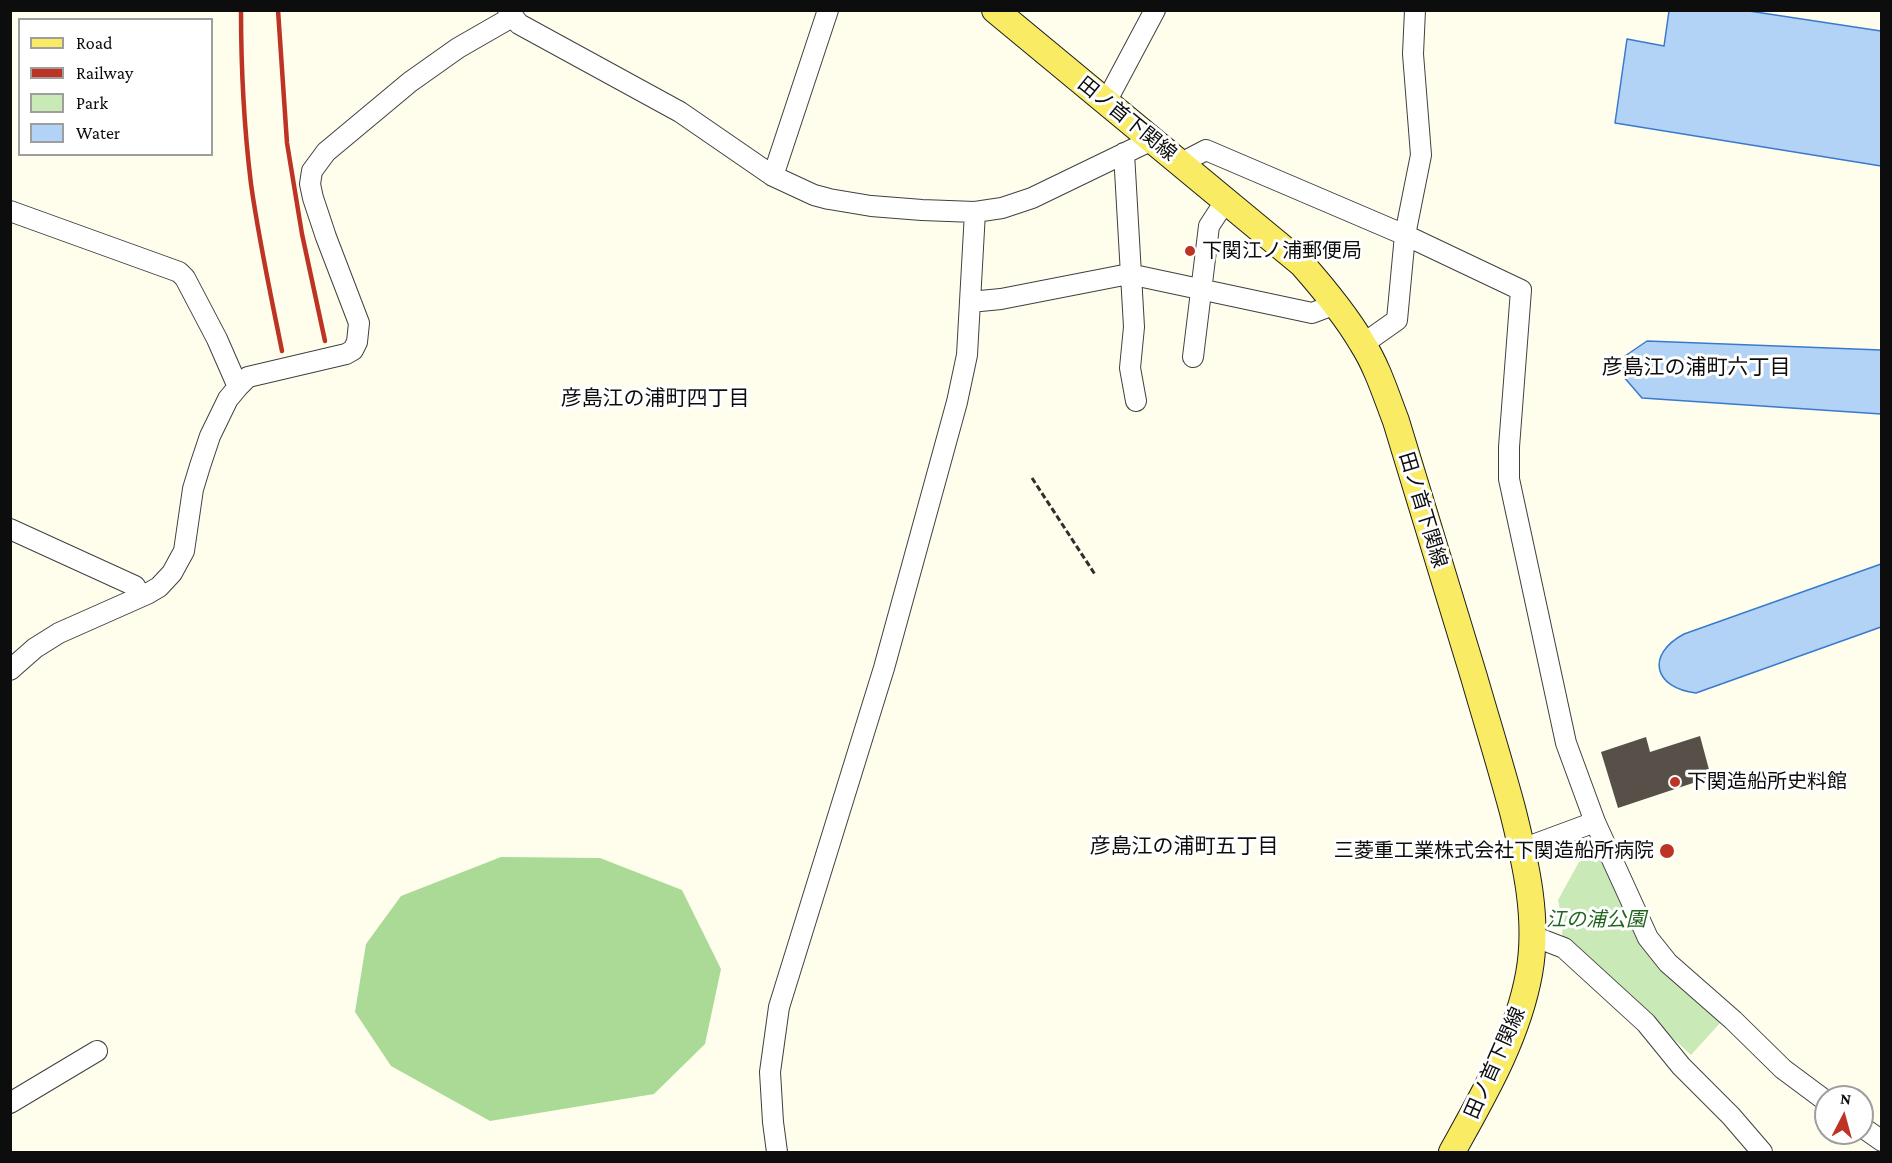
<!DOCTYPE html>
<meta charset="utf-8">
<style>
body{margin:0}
#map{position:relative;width:1892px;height:1163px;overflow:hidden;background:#fffeed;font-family:"Crimson Pro",serif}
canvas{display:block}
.frame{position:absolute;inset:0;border:12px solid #0d0d0d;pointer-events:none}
.legend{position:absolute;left:18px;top:18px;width:195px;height:138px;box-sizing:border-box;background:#fff;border:2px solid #9e9e9e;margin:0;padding:8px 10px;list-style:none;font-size:18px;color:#0d0d0d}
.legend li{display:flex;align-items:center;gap:12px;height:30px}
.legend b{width:30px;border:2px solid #9e9e9e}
.north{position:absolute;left:1814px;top:1085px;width:60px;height:60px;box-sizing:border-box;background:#fff;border:2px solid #9e9e9e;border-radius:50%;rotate:6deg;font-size:16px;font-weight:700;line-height:24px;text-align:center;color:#0d0d0d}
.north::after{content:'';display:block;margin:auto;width:21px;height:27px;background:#bd3425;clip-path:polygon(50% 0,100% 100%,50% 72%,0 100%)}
</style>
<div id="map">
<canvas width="1892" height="1163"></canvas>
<div class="frame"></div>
<ul class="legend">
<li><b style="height:8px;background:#f9eb63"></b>Road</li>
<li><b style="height:8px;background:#bd3425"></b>Railway</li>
<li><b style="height:16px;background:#c9e9b7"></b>Park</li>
<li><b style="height:16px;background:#b2d2f6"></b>Water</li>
</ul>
<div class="north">N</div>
</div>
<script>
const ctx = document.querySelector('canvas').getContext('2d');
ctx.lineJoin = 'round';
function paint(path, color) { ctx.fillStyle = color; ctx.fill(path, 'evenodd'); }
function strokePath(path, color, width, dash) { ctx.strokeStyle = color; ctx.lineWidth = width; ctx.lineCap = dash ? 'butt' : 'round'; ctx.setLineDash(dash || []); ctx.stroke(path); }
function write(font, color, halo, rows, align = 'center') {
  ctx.font = font + ' "Crimson Pro","Noto Sans JP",serif'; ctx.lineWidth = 6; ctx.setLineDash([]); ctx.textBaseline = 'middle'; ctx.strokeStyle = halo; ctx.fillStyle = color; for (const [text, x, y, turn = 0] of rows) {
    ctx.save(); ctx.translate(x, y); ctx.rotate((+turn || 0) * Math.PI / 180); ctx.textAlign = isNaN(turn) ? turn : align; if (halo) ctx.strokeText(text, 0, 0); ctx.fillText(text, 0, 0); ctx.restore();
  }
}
const green = new Path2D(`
 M1599,853L1651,954L1722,1021L1691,1055L1562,935L1563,925L1558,900L1579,862Z`);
const forest = new Path2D(`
 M501,857L600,858L682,890L721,969L705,1044L654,1094L490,1121L391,1066L355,1012L366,944L401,896Z`);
const water = new Path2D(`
 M1669,11H1749L1881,31V166L1615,123L1627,39L1664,46Z
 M1647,341L1881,350V414L1642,398L1623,376L1625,356Z
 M1881,564V627L1696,693C1654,688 1645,655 1684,634Z`);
const building = new Path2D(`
 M1700,736L1711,777L1618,808L1601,752L1646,737L1650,752Z`);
const path = new Path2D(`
 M1032,478L1096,576`);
const minor = new Path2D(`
 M508,10L519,24L680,112L773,176L814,195L829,199L871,206L922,210L975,212L1002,208L1032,198L1152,140
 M1106,102L1155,10
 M1124,153L1134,327L1130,368L1136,401
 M1181,163L1206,150L1405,235L1521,290L1509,447V479L1566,743L1595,822L1648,938L1668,963L1733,1020L1783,1069L1826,1101
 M773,176L828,10
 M10,211L179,272L185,278L217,339L238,387
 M970,302L1001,299L1129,274L1312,313L1336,304
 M1363,344L1397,320L1405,235L1421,155L1413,54L1415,10
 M1193,357L1209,226L1226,200
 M10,529L135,586L140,596
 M10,670L35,648L59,633L147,594L159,587L172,573L184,551L193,489L200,466L210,436L228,399L238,387L248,377L346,354L353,350L357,342L359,323L326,237L313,198L310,184L312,171L326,152L410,82L458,48L512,17
 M1522,849L1595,822
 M1533,936L1564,948L1646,1023L1681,1066L1731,1116L1762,1152
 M10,1103L97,1051
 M1862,1127L1882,1141
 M777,1152L773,1122L770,1072L779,1007L884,668L957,402L967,355L975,212`);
const major = new Path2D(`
 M995,10L1302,264C1324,289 1345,314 1362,343C1377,366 1386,395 1396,421C1422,506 1448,592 1474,677C1487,722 1501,767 1513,812C1526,864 1539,920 1529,974C1517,1039 1483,1096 1452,1152`);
const rail = new Path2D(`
 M241,10C241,68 244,127 251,184C259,241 271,296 282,351
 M278,10L287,143L302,234L325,341`);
const markers = [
 [1190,251,6,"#bd3425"],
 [1675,782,6,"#bd3425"],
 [1667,851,8,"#bd3425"]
];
const streetNames = [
 ["田ノ首下関線",1127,119,39],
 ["田ノ首下関線",1423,510,73],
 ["田ノ首下関線",1495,1063,-66]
];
const poiNames = [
 ["下関江ノ浦郵便局",1202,251],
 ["下関造船所史料館",1687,782],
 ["三菱重工業株式会社下関造船所病院",1654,851,"right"]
];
const parkNames = [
 ["江の浦公園",1596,920]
];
const neighbourhoodNames = [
 ["彦島江の浦町六丁目",1696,368],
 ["彦島江の浦町四丁目",655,399],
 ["彦島江の浦町五丁目",1184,847]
];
paint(green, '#c9e9b7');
paint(forest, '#aada96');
paint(water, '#b2d2f6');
strokePath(water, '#387bcd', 1.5);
paint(building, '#565049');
strokePath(minor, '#404040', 22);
strokePath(major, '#1e1e1e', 28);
strokePath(path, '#2f2f2f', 3, [6, 3]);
strokePath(minor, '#fff', 20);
strokePath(major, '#f9eb63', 26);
strokePath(rail, '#bd3425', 4.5);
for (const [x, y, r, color] of markers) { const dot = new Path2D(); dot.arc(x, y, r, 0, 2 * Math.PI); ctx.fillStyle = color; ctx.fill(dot); strokePath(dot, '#fff', 2); }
write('20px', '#0d0d0d', '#fff', streetNames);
write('20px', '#0d0d0d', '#fff', poiNames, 'left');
write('italic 20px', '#21651d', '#fff', parkNames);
write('21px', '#0d0d0d', '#fff', neighbourhoodNames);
</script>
